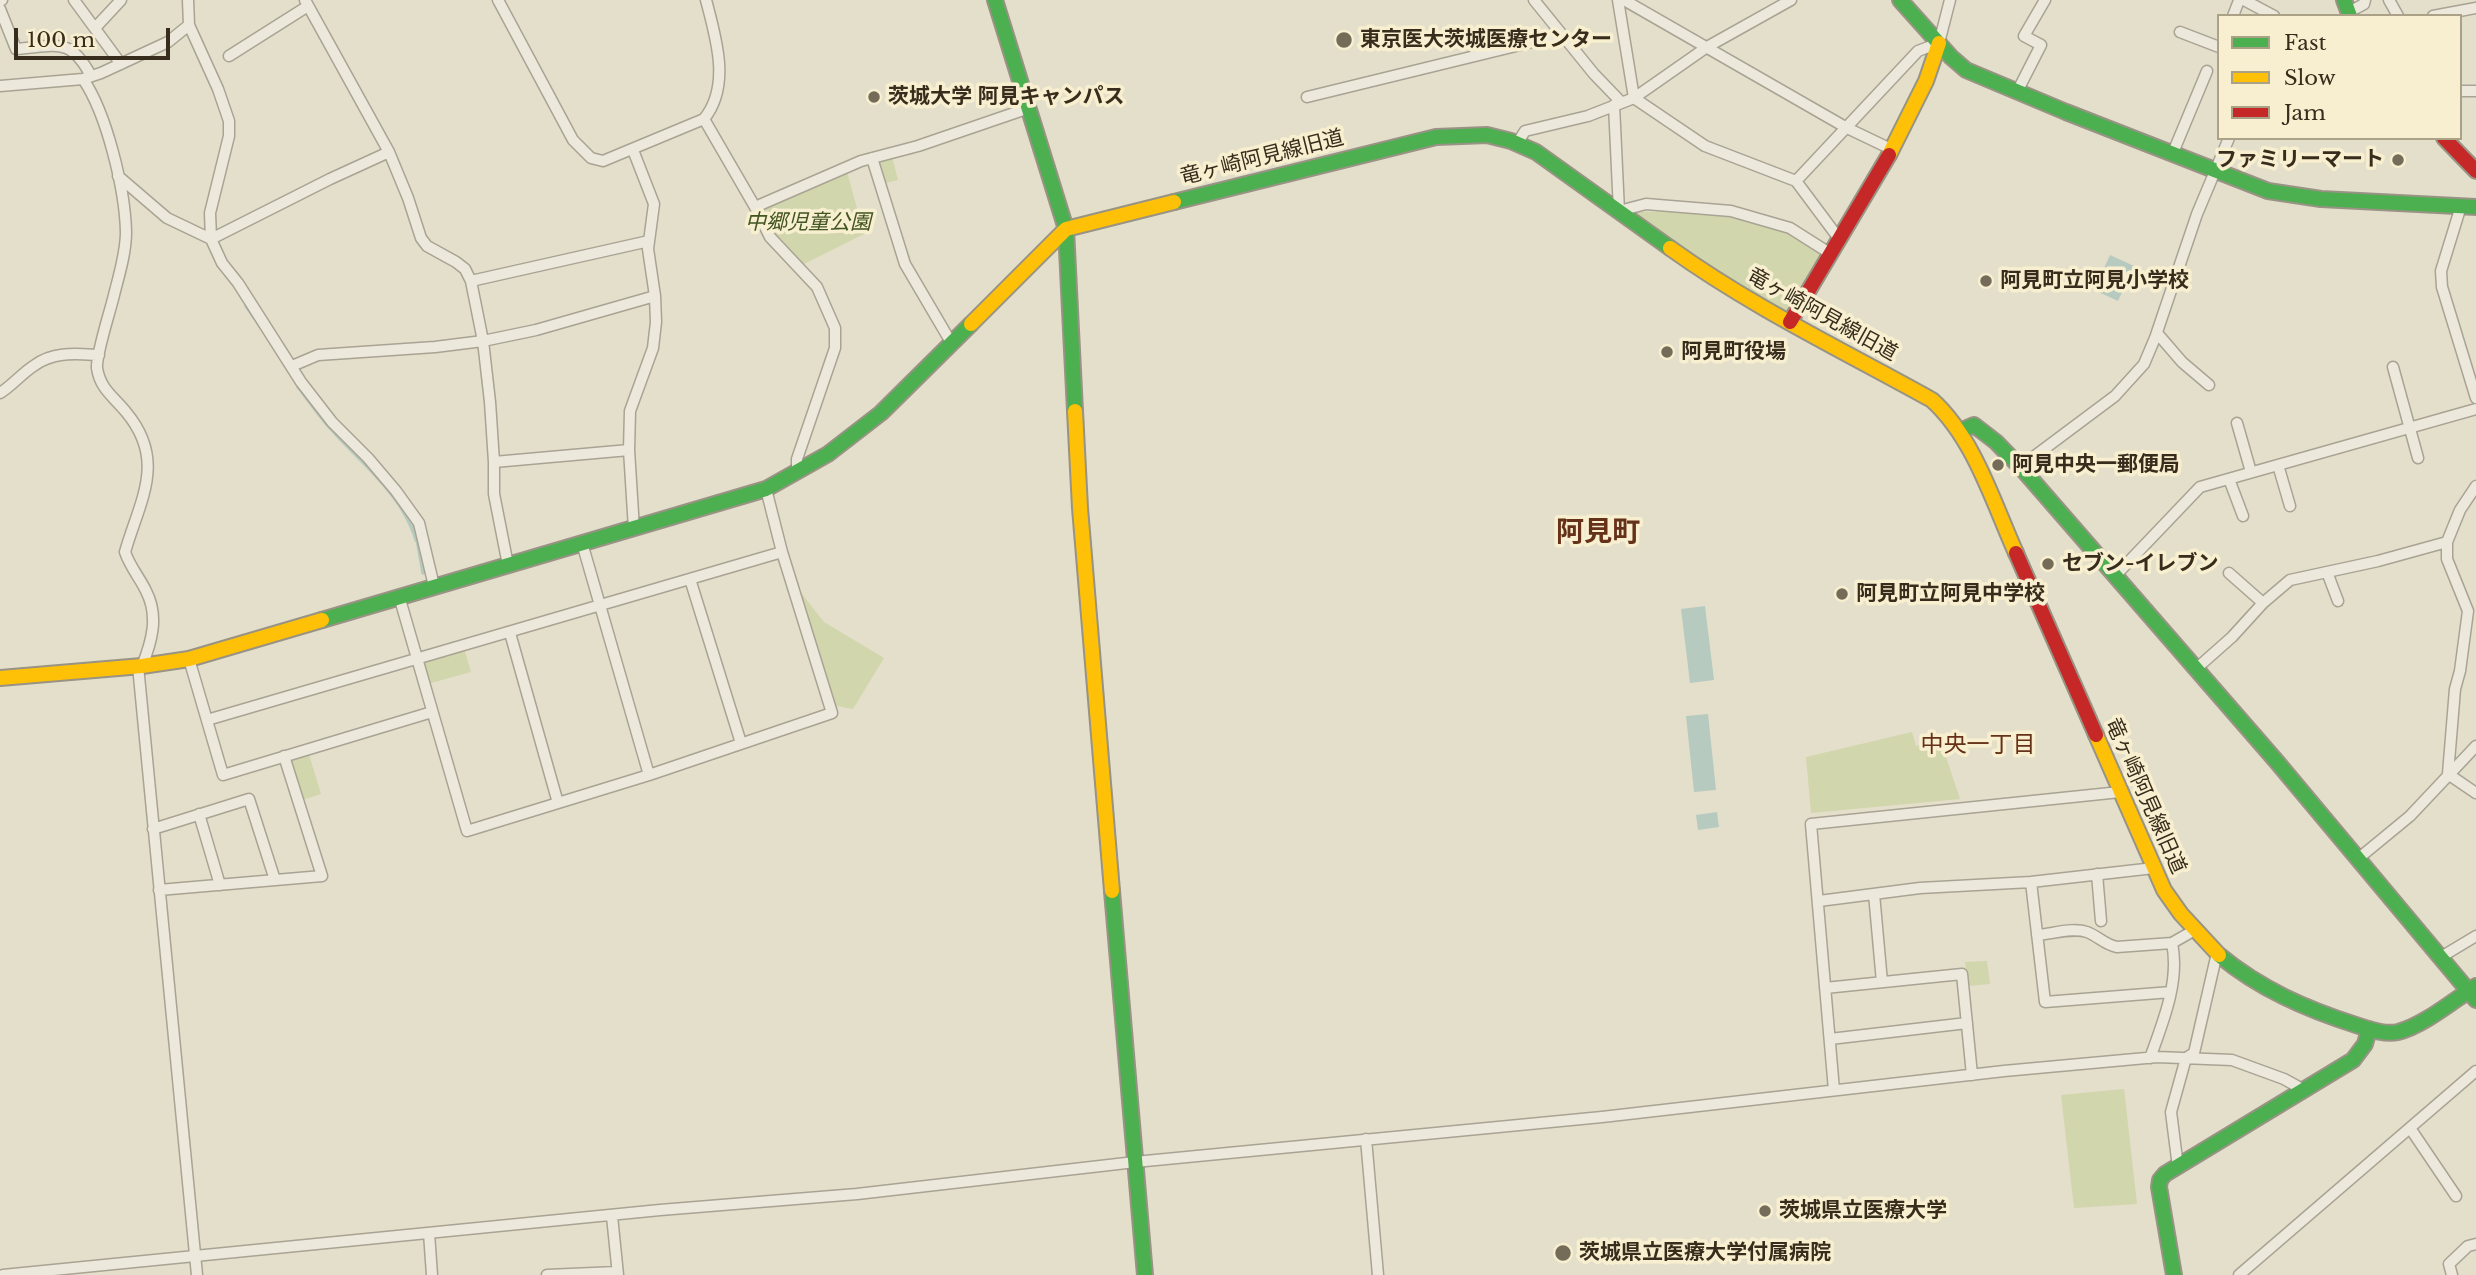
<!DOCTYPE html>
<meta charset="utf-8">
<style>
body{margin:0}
#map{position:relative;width:2476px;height:1275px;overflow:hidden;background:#e4dfca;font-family:"Libre Baskerville",serif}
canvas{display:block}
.legend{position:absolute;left:2217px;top:14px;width:245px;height:126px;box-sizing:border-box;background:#f7efcf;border:2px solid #aba187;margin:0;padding:9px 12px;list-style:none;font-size:21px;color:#382c1c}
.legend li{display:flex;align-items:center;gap:14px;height:35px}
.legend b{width:35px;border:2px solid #aba187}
.scale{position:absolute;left:14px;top:28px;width:156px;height:32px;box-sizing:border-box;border:4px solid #382c1c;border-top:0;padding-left:9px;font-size:21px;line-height:24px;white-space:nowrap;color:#382c1c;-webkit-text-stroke:5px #f7efcf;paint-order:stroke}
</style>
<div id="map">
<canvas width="2476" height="1275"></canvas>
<ul class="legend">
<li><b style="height:9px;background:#4caf50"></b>Fast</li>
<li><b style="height:9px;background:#ffc107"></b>Slow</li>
<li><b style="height:9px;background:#c62828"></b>Jam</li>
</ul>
<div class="scale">100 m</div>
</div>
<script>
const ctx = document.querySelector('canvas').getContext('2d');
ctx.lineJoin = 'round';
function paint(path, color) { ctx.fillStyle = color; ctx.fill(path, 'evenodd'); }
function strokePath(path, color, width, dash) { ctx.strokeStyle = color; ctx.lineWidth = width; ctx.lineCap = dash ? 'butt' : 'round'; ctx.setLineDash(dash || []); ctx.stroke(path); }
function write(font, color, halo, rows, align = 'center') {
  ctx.font = font + ' "Libre Baskerville","Noto Sans JP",serif'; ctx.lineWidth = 7; ctx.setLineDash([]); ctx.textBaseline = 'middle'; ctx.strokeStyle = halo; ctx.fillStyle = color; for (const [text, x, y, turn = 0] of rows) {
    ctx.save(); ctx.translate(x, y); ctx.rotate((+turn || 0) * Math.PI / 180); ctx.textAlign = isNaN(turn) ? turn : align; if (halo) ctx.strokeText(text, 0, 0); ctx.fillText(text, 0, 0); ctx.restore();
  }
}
const green = new Path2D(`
 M891,153L898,180L881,184L872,158Z
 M846,168L864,234L798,267L770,237L755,207Z
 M1630,212C1676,212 1729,208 1772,226C1791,233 1808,244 1824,256L1787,316L1701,262Z
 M802,594L824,622L884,658L853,709L837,706L833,712L797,597Z
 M463,645L471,672L424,685L417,659Z
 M1912,732L1916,746L1941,742L1960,799L1811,813L1806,757Z
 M307,748L321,794L299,801L284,756Z
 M1987,961L1990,984L1968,986L1965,962Z
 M2124,1089L2137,1204L2074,1208L2061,1095Z`);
const water = new Path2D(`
 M2110,255L2134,266L2118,301L2094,290Z
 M296,387H302L369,462L415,523L420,540L415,542C401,494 358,463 326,426C316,414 306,400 296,387Z
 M1705,606L1714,680L1690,683L1681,609Z
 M1708,714L1716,790L1694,792L1686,716Z
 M1717,812L1719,827L1698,830L1696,815Z`);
const stream = new Path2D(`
 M246,306L263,330
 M417,539L423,573`);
const street = new Path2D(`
 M74,0L121,64
 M305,0L389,152L408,198L421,238L427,246L456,262L465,269L471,281L483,341L490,402L494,462V494L508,565
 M498,0L573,140L591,158L603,161L704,119C731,86 716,38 706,0
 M1534,0L1594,74L1621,102
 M1618,0L1634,98L1705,146L1796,181L1840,240
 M1624,0L1847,128L1893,150
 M2244,0L2274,16
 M2389,0L2398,16
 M0,1L2,0
 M0,9L16,49C56,46 70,36 91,76
 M2349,12L2364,4L2365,0
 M2233,16L2238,3
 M2433,16L2476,8
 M189,25L218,89L229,121V136L210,213L211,239L222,263L238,283L301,382L332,422L368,458L396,491L419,523L434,586
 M95,28L121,0
 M2180,32L2219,47
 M229,56L308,6
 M83,79C107,114 125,190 126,232C126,253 119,275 114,295C110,312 96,354 97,368C100,389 114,397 126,412C167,461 140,500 125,552C130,567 140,578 146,591C159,616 152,641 142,666
 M0,86L83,79L101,73L168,42L189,25L188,0
 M2460,91H2476
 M2017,92L2041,45L2024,36L2045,0
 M1307,97L1561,35
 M1614,105L1619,211L1646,204L1731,211L1790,228L1831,254
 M704,119L755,207L770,237L817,287L835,328V348L797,459V473
 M1518,142L1525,131L1588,116L1634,98L1707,47L1791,0
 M633,150L654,204L648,249L655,296L656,322L653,348L630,411L629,450L634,529
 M2172,155L2207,71
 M872,158L905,264L952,344
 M118,176L167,218L211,239
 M1796,181L1918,51L1939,43L1950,0
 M2461,206L2441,271L2442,287L2476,398
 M755,207L861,161L918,146L1029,108
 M211,239L330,179L389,152
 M471,281L649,241
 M2157,333L2182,362L2209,385
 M292,366L318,355L435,347L483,341L536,330L655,296
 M2393,367L2418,458
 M0,393C13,385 22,373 35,365C54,351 77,354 99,355
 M2237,423L2251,472
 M494,462L629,450
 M2278,465L2290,506
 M2020,467L2115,396L2144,364L2155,338L2197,214L2229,138
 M2229,479L2243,516
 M582,543L649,775
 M2327,572L2338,601
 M2229,573L2263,603
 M2116,575L2200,487L2476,409
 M690,579L741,743
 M399,596L467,831L649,775L832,713L782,552L766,489
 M510,633L558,803
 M189,659L223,775L432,712
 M138,666L197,1275
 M2197,668L2232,637L2263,603L2290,580L2378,561L2447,542
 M207,720L782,552
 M2448,774L2455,689L2460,671L2468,611L2447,559V542L2460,510L2476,486
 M2448,774L2476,793
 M199,814L220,885
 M153,829L249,799L275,880
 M2359,858L2410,816L2476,746
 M2097,874L2101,921
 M2031,882L2045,1002L2171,992
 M159,890L322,876L284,756
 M1874,894L1882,982
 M1819,901L1920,888L2031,882L2154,868
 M2037,935C2052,934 2073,927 2087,932C2098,936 2105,945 2117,947L2172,943
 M2441,957L2476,936
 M1825,988L1962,974L1972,1075
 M1830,1039L1967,1023
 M2150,1058C2163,1022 2180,981 2172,943L2193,931
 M1834,1090L1811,824L2120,792
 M2410,1128L2456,1196
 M1366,1139L1378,1275
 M2178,1167L2171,1112L2186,1058L2194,1053L2217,953
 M612,1216L618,1275
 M429,1233L432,1275
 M3,1275L660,1210L857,1194L1135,1162L1602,1117L2004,1071L2157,1057L2232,1060L2284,1079L2304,1090
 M547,1275L617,1272
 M2239,1275L2476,1071
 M2452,1275L2449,1264L2468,1246L2476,1244`);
const fast = new Path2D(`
 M995,0L1066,229L1075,411
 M1900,0L1951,57L1966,70L2066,112L2268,191L2321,199L2476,207
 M2344,0L2350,16
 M1174,202L1436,137L1487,135L1511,141L1536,152L1670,248
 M1960,431L1974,425L1996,442L2025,472L2277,762L2476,1000
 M322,620L766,489L828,454L881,413L971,324
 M1112,891L1145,1275
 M2219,955C2260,989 2306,1009 2356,1025C2369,1029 2384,1035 2398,1032C2423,1026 2454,1000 2476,986
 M2174,1275L2159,1187L2160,1180L2165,1174L2353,1060L2365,1044L2369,1029`);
const slow = new Path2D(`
 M1889,155L1926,81L1939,43
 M1670,248C1752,307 1844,351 1932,400C1974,438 1993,502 2016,553
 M971,324L1066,229L1174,202
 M1075,411L1080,508L1112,891
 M0,678L142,666L189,659L322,620
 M2096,735L2164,890L2181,914L2219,955`);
const jam = new Path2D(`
 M2444,138L2476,171
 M1790,322L1889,155
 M2016,553L2096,735`);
const markers = [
 [1344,40,9,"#746b59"],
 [874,97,7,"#746b59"],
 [2398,160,7,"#746b59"],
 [1986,281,7,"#746b59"],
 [1667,352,7,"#746b59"],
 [1998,465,7,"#746b59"],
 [2048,564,7,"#746b59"],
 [1842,594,7,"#746b59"],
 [1765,1211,7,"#746b59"],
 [1563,1253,9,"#746b59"]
];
const poiNames = [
 ["東京医大茨城医療センター",1360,40],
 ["茨城大学 阿見キャンパス",888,97],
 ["ファミリーマート",2384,160,"right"],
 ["阿見町立阿見小学校",2000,281],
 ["阿見町役場",1681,352],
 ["阿見中央一郵便局",2012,465],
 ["セブン-イレブン",2062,564],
 ["阿見町立阿見中学校",1856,594],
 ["茨城県立医療大学",1779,1211],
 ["茨城県立医療大学付属病院",1579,1253]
];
const streetNames = [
 ["竜ヶ崎阿見線旧道",1262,158,-14],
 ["竜ヶ崎阿見線旧道",1822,315,29],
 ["竜ヶ崎阿見線旧道",2145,796,66]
];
const parkNames = [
 ["中郷児童公園",808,223]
];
const neighbourhoodNames = [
 ["中央一丁目",1978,746]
];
const districtNames = [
 ["阿見町",1598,533]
];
paint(green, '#d1d6ac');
paint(water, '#b6cac0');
strokePath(stream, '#b6cac0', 3.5);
strokePath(street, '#a9a394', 13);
strokePath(fast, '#989384', 18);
strokePath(slow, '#989384', 18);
strokePath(jam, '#989384', 18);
strokePath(street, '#ece8dc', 10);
strokePath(fast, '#4caf50', 14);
strokePath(slow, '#ffc107', 14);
strokePath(jam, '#c62828', 14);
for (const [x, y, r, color] of markers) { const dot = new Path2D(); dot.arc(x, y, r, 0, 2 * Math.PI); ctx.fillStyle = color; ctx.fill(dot); strokePath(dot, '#f7efcf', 2.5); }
write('bold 21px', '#382c1c', '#f7efcf', poiNames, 'left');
write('21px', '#382c1c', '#f7efcf', streetNames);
write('italic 21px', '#435521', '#f7efcf', parkNames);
write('23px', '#663119', '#f7efcf', neighbourhoodNames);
write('bold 28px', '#663119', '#f7efcf', districtNames);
</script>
